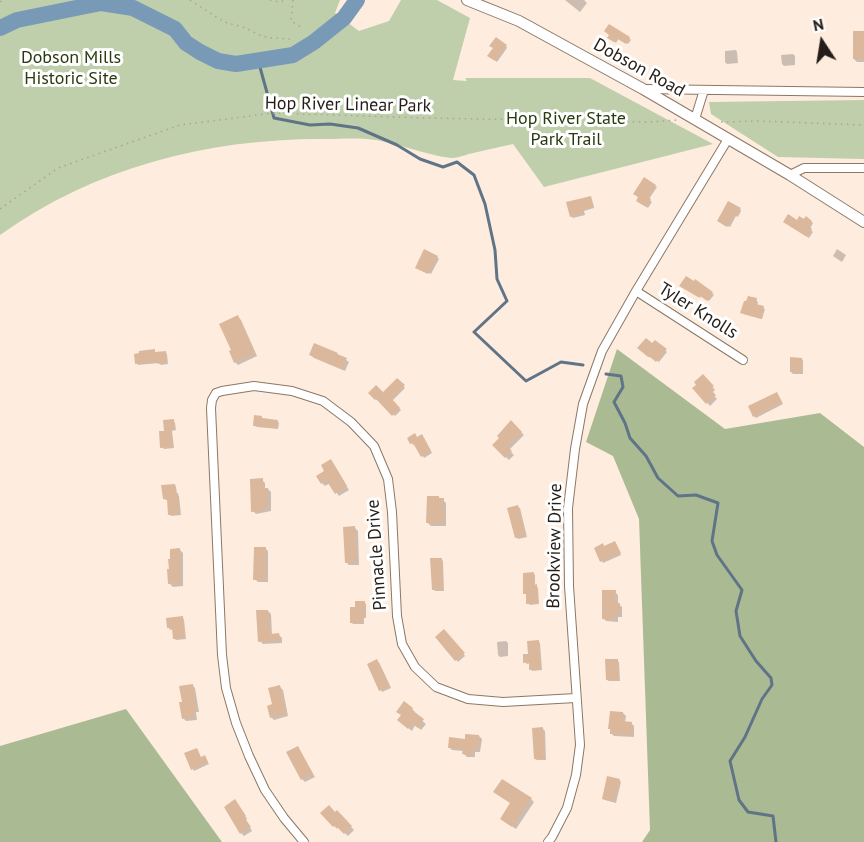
<!DOCTYPE html>
<style>
body{margin:0}
#map{position:relative;width:864px;height:842px;overflow:hidden;background:#feedde;font-family:"PT Sans",sans-serif}
canvas{display:block}
.north{position:absolute;left:792px;top:12px;width:60px;height:60px;-webkit-text-stroke:4px #fff;paint-order:stroke;rotate:348deg;font-size:16px;font-weight:700;line-height:24px;text-align:center;color:#251d17}
.north::after{content:'';display:block;margin:auto;width:21px;height:27px;background:#251d17;clip-path:polygon(50% 0,100% 100%,50% 72%,0 100%)}
</style>
<div id="map">
<canvas width="864" height="842"></canvas>
<div class="north">N</div>
</div>
<script>
const ctx = document.querySelector('canvas').getContext('2d');
ctx.lineJoin = 'round';
function paint(path, color) { ctx.fillStyle = color; ctx.fill(path, 'evenodd'); }
function strokePath(path, color, width, dash) { ctx.strokeStyle = color; ctx.lineWidth = width; ctx.lineCap = dash ? 'butt' : 'round'; ctx.setLineDash(dash || []); ctx.stroke(path); }
function write(font, color, halo, rows, align = 'center') {
  ctx.font = font + ' "PT Sans",sans-serif'; ctx.lineWidth = 6; ctx.setLineDash([]); ctx.textBaseline = 'middle'; ctx.strokeStyle = halo; ctx.fillStyle = color; for (const [text, x, y, turn = 0] of rows) {
    ctx.save(); ctx.translate(x, y); ctx.rotate((+turn || 0) * Math.PI / 180); ctx.textAlign = isNaN(turn) ? turn : align; if (halo) ctx.strokeText(text, 0, 0); ctx.fillText(text, 0, 0); ctx.restore();
  }
}
const green = new Path2D(`
 M0,0H340L335,13L359,31L389,21L401,0H437L470,18L453,80L467,81L465,78H590L713,144L544,187L513,144C498,147 483,151 469,154C463,156 456,158 451,158C424,155 394,141 367,139C353,138 339,139 326,139C210,138 95,167 0,235Z
 M864,100V159L778,157L711,114L709,102Z`);
const forest = new Path2D(`
 M617,349L725,429L820,413L864,447V842H642L650,830L639,519L613,456L586,442Z
 M126,709L222,842H0V746Z`);
const shadow = new Path2D(`
 M565,0H584L587,3L580,12Z
 M864,33V62H857L854,59Z
 M609,38H629L631,40L628,44L619,38L616,43Z
 M506,46L507,48L497,62L489,55L495,48Z
 M736,50L737,52L738,63L727,64L725,62V51Z
 M793,54L795,56V65L784,66L782,64L781,55Z
 M655,186L657,187L649,199L652,202L648,208L639,202Z
 M590,197L594,208L584,211L585,215L573,218L571,216Z
 M740,209L741,211L738,217L736,216L730,227L721,223Z
 M806,218L813,223L810,229L813,232L809,238L787,223L805,221Z
 M837,249L846,255L842,262L833,256Z
 M437,257L439,259L431,274L417,267Z
 M683,287L712,293L714,295L709,301L701,296L700,298Z
 M756,300L758,302L757,306L765,309L762,319L744,314L742,312Z
 M238,317L241,320L257,356L238,365L235,362Z
 M655,342L667,352L659,362L653,358H651L639,348L653,345Z
 M154,351L157,353L165,352L167,354L168,364L161,365L159,363L138,365L137,363Z
 M337,354L349,362L345,371L314,358L311,355Z
 M802,359L803,361V374H793L791,372Z
 M703,376L715,390L712,393L717,399L710,406L694,388Z
 M397,380L405,388L392,401L401,410L395,416L379,399L377,400L370,393L383,394Z
 M778,395L783,404L756,418L754,416Z
 M263,420L277,421L279,423L278,429L257,427L255,425Z
 M173,421L175,423L176,430L172,431L174,448L164,449L162,447L165,432Z
 M511,422L524,435L509,450L514,455L509,460L494,445Z
 M424,438L432,453L424,458L415,444L413,445L412,443L417,439Z
 M333,464L349,490L339,496L330,483L325,486L322,483Z
 M262,480L265,483V489H268L271,492V511L256,514L253,511Z
 M175,485L176,487L177,494L179,496L181,515L171,516L170,514L169,500H166L164,499Z
 M441,500H443L446,503V526H431L428,523Z
 M518,507L520,508L527,537L518,539L516,537Z
 M355,528L358,531L359,565H349L346,562Z
 M616,544L621,555L603,563L602,561L605,547Z
 M265,548L268,551V582H258L255,579Z
 M180,550L183,553V586L173,587L170,584Z
 M441,559L443,561L444,591H435L433,589Z
 M533,573L535,575V586L538,588L539,604L530,605L528,603L527,595L524,593Z
 M615,592L618,595V604L622,607V617H618V622L606,621L603,618Z
 M364,602L366,604V618H364V624H353L352,623L357,608Z
 M268,611L271,614L272,635H279L282,638V643L263,644L260,641Z
 M183,618L184,620L186,639L176,640L174,638V629L170,630L169,628Z
 M444,631L465,656L458,662L437,637Z
 M506,641L508,643V656L500,657L498,655L497,642Z
 M538,642L540,643L542,670L532,671L531,669L530,663L527,664L525,662Z
 M617,661L619,662L620,681H609L607,680Z
 M379,662L391,688L382,692L381,690Z
 M192,685L195,688L199,712H196L197,720L186,721L183,718V703Z
 M280,687L283,690L288,716L274,720L271,717Z
 M412,709L415,712L414,714L426,724L421,730L415,725L412,731L402,723Z
 M623,713L626,716L625,723H631L634,726V737L614,736L611,733Z
 M543,729L545,731L546,760H537L535,759Z
 M479,736L482,739L480,752H475V757H467L464,754V751L452,750L449,747Z
 M300,751L315,777L305,782L302,779Z
 M205,757L209,764L194,771L193,769L201,759Z
 M619,780L621,782L616,803L605,800L603,799Z
 M531,799L534,802L516,829L505,822Z
 M238,804L247,819L246,820L252,831L244,836L241,833Z
 M337,812L354,830L348,836L338,827L337,829L322,813L336,814Z`);
const stream = new Path2D(`
 M258,60L274,118L310,125L330,124L358,128L397,145L420,159L443,167L457,162L474,175L485,204L495,250L497,279L507,301L474,332L526,381L561,362L583,365
 M606,374L621,376L623,387L614,402L625,423L630,438L646,456L658,478L678,496L696,495L718,503L712,541L717,555L742,590L736,611L740,636L756,661L771,678L772,685L762,699L745,737L730,761L739,800L748,812L773,816L776,842`);
const river = new Path2D(`
 M0,28L17,20L101,3L133,8L175,29L186,43L200,52L218,61L236,64L293,55L314,42L344,18L357,0`);
const building = new Path2D(`
 M609,24L630,37L626,44L616,38L614,42L607,38L609,35L604,31Z
 M853,31H864V59H853Z
 M496,37L507,45L495,61L487,56L493,48L489,46Z
 M644,177L656,185L648,197L651,199L646,207L636,201L638,197L633,194Z
 M591,196L594,207L583,209L584,213L570,217L566,202Z
 M728,201L741,208L736,216L734,215L727,227L717,221Z
 M788,214L797,220L799,216L804,219L806,216L812,221L809,226L812,229L807,237L783,222Z
 M424,249L438,256L428,274L415,268Z
 M686,276L694,281L695,279L713,292L707,301L699,295L698,297L679,286Z
 M748,296L757,298L756,304L764,306L761,319L740,313L744,301H746Z
 M238,315L255,353L234,363L229,351L231,350L219,324Z
 M646,338L652,343L655,340L667,349L656,362L650,357H648L637,348Z
 M314,343L338,353L337,354L347,358L342,369L309,355Z
 M155,349V352L166,351L167,362L158,364L157,362L135,364L134,354L139,353V351Z
 M790,357L802,358V373L790,372Z
 M703,374L714,386L710,389L716,395L706,404L692,388L696,385L694,382Z
 M397,378L405,385L392,399L400,408L392,416L376,399L375,400L368,393L376,385L383,392Z
 M777,392L782,402L753,417L748,406Z
 M254,415L262,416V418L278,420L276,428L253,426Z
 M174,419L175,429H171L173,447L160,448L159,431H164L163,420Z
 M511,420L522,432L507,446L512,451L505,458L492,445L499,438L497,436Z
 M415,433L417,437L422,434L431,451L421,457L413,443L410,444L407,438Z
 M331,459L347,486L335,494L326,480L321,484L316,476L324,471L321,465Z
 M263,478V488H268V509H262V511L251,512L250,479Z
 M175,484L176,493H178L180,514L168,515L167,499H163L161,485Z
 M427,496H439V498H444V524L426,523Z
 M518,505L526,535L515,538L507,508Z
 M355,526L357,562L345,563L343,527Z
 M615,541L621,553L600,562L594,548L603,543L604,546Z
 M254,547H266V580H253Z
 M180,548L181,583L168,584L167,569H169L168,559H170V549Z
 M430,558H442L443,589L432,590Z
 M534,572V585L537,584L538,603L526,604V594H523V573Z
 M602,590H616L615,603H620V614H615V619H602Z
 M355,601H365V617H363V623H350V607H355Z
 M256,610H268L270,634L279,633L280,640L258,642Z
 M183,616L185,638L173,639L172,628H167L166,618Z
 M444,629L465,653L455,661L435,637Z
 M539,640L541,669L529,670V662L523,663V654H528L527,641Z
 M377,659L390,686L379,691L367,664Z
 M605,659H618L619,680H606Z
 M193,684L196,710H194L195,717L182,719L179,702H182L179,686Z
 M280,685L286,714L270,718L267,706L272,704L268,688Z
 M404,701L413,708L412,710L424,719L418,728L412,724L408,729L397,720L401,715L396,712Z
 M610,711L623,712V721L632,722L631,735L610,734V729H608Z
 M543,727L545,759H534L532,728Z
 M465,734L479,735L478,750L473,749L472,755L462,754L463,749L448,748L449,737L465,739Z
 M298,746L313,774L301,780L286,752Z
 M197,748L201,757L205,755L208,762L191,770L184,753Z
 M607,776L620,779L614,802L602,799Z
 M502,779L532,798L512,827L500,819L510,803L493,792Z
 M235,799L246,816L244,817L251,827L240,834L224,807Z
 M329,805L335,812L337,810L352,826L344,834L335,825L333,827L320,813Z`);
const path = new Path2D(`
 M190,0L224,22L246,28L259,35L270,38L292,39
 M270,0L279,2L287,0
 M293,0L291,21L301,27
 M0,2L3,0
 M721,122L759,121L864,125
 M0,209L58,168L180,125L273,113L426,118L649,122L677,120`);
const minor = new Path2D(`
 M643,89L864,92
 M695,119L704,90
 M790,175L804,168H864
 M636,291L743,360
 M304,842L284,818L265,790L249,756L236,723L226,688L222,655L211,408L212,400L216,393L222,391L254,386L292,391L323,401L351,422L374,446L388,479L392,512L397,616L402,644L415,667L436,687L468,699L503,702L576,698
 M548,842L552,837L567,808L576,775L580,745L569,586L568,508L575,449L583,404L602,351L636,291L728,139`);
const tertiary = new Path2D(`
 M467,0L519,21L643,89L790,175L864,222`);
const parkNames = [
 ["Dobson Mills",71,58],
 ["Historic Site",71,79],
 ["Hop River State",566,119],
 ["Park Trail",566,140]
];
const streetNames = [
 ["Dobson Road",639,68,29],
 ["Hop River Linear Park",348,105,1],
 ["Tyler Knolls",698,311,32],
 ["Brookview Drive",555,546,-89],
 ["Pinnacle Drive",377,555,-94]
];
paint(green, '#bfcfab');
paint(forest, '#aabb94');
paint(shadow, '#0003');
strokePath(stream, '#607487', 3);
strokePath(river, '#799ab7', 16);
paint(building, '#dbb89b');
strokePath(minor, '#8a7867', 10);
strokePath(tertiary, '#8a7867', 12);
strokePath(path, '#afa296', 1.5, [1.5, 4.5]);
strokePath(minor, '#fff', 8);
strokePath(tertiary, '#fff', 10);
write('18px', '#2a3a0e', '#fff', parkNames);
write('18px', '#251d17', '#fff', streetNames);
</script>
